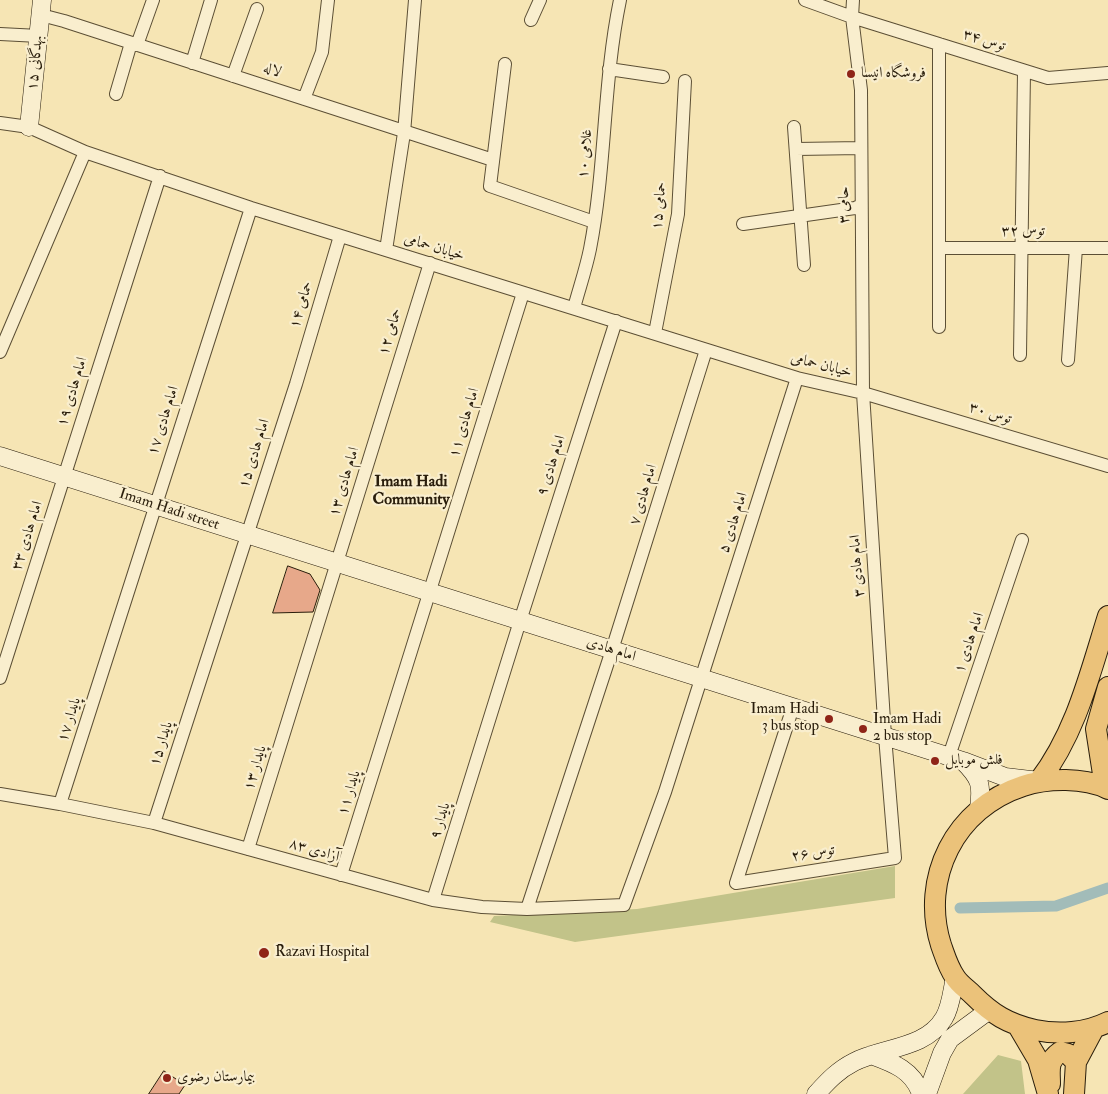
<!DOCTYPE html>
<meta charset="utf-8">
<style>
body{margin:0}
canvas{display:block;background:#f6e5b4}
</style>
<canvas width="1108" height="1094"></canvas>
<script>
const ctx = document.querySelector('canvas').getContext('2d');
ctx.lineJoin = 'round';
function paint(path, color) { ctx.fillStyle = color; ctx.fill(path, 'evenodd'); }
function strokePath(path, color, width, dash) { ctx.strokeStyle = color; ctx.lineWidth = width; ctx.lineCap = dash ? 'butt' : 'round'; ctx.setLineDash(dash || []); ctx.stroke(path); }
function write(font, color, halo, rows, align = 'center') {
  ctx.font = font + ' "IM FELL Double Pica",Amiri,serif'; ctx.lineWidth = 4.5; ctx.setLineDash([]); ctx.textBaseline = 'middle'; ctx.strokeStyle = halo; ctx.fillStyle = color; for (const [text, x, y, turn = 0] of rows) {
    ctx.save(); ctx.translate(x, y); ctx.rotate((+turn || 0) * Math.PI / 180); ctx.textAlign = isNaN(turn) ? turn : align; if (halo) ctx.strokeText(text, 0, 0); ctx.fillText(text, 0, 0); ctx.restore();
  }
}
const green = new Path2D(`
 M895,866V898L575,942L490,922L494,916L637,909Z
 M998,1055L1021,1061L1025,1094H963Z`);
const canal = new Path2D(`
 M960,908L1056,906L1108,888`);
const building = new Path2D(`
 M288,566L310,574L320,590L313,612L273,613Z
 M164,1071L185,1085L179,1094H149Z`);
const street = new Path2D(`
 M805,0L852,17L1048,78L1108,73
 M41,15L64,21L493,160
 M531,20L540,0
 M0,34L39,36
 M939,44V327
 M137,45L153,0
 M192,63L211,0
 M505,64L490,186L594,222
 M609,69L663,77
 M233,76L257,9
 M116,94L131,43
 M304,99L322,52L328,0
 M0,123L29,127L85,152L251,208L797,378L863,393L1108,466
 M794,127L804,265
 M796,149L861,148
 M743,224L855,208L861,205
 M939,248H1108
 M386,250L404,133L415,0
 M574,308C579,289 586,269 590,249C606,167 603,82 620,0
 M655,333L678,214L685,81
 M0,352L85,152
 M1020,355L1024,71
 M1068,360L1076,248
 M0,678L160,176
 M793,707L736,883L895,858L885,736L863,393L861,90L852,17L853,0
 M949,756L1022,540
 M0,794L60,804L154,823L433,900L482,907L527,909L624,905L665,792L797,378
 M60,804L251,208
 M154,823L296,384L340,236
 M248,849L430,263
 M341,875L523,293
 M433,900L520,621L616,321
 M527,909L612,650L706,350`);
const secondary = new Path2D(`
 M29,127L42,0
 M0,456L963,761L1005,777L1039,781
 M963,761C981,779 982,785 979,809
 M871,1055C893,1063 913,1070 921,1094
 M816,1094C828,1081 838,1070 854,1062C883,1047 926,1049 944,1018C951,1007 952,990 955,978
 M927,1094L942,1053L950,1039L988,1011`);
const primary = new Path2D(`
 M1039,781C1076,733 1090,673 1108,616
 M1105,787L1096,729L1108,687
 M1108,789C1085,777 1047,778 1023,786C955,808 920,878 941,945C945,956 948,967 955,977C959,984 967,989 973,995C992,1014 1008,1024 1035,1030C1059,1035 1086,1033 1108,1022
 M1018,1026L1038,1060L1048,1094
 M1050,1084C1050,1070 1047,1061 1060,1052L1068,1054L1076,1062
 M1074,1094L1076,1062L1093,1030`);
const markers = [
 [851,74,5,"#8f2418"],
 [829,719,5,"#8f2418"],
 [863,729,5,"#8f2418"],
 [935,761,5,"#8f2418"],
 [264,953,6,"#8f2418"],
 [167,1078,5,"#8f2418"]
];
const streetNames = [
 ["توس ۳۴",984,41,17],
 ["بهدگانی ۱۵",36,63,-84],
 ["لاله",272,71,18],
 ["غلامی ۱۰",586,154,-85],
 ["حامی ۳",845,205,-90],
 ["حمامی ۱۵",660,206,-84],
 ["توس ۳۲",1023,232],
 ["خیابان حمامی",434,248,17],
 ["حمامی ۱۴",302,305,-73],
 ["حمامی ۱۲",391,332,-73],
 ["خیابان حمامی",821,366,14],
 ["امام هادی ۱۹",73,392,-73],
 ["توس ۳۰",990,414,17],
 ["امام هادی ۱۷",164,421,-72],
 ["امام هادی ۱۱",465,423,-73],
 ["امام هادی ۱۵",255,454,-72],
 ["امام هادی ۹",552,466,-72],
 ["امام هادی ۱۳",345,482,-73],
 ["امام هادی ۷",644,495,-73],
 ["Imam Hadi street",169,510,18],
 ["امام هادی ۵",734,523,-72],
 ["امام هادی ۳۳",28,536,-72],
 ["امام هادی ۳",858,566,-94],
 ["امام هادی ۱",970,643,-71],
 ["امام هادی",611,650,18],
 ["پایدار ۱۷",70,720,-72],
 ["پایدار ۱۵",162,744,-72],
 ["پایدار ۱۳",256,768,-73],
 ["پایدار ۱۱",350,793,-73],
 ["پایدار ۹",441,821,-73],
 ["آزادی ۸۳",314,851,16],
 ["توس ۲۶",813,854,-9]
];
const poiNames = [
 ["فروشگاه انیسا",861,74],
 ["Imam Hadi",819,710,"right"],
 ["3 bus stop",819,727,"right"],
 ["Imam Hadi",873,720],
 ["2 bus stop",873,737],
 ["فلش موبایل",945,761],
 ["Razavi Hospital",275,953],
 ["بیمارستان رضوی",177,1078]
];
const neighbourhoodNames = [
 ["Imam Hadi",411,483],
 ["Community",411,501]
];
paint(green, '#c2c389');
strokePath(canal, '#a2bcb9', 11);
paint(building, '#e7a88a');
strokePath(building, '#291d0b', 1);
strokePath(street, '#5c4f35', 14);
strokePath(secondary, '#291d0b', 19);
strokePath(primary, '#291d0b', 22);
strokePath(street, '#f9eece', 12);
strokePath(secondary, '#f9eece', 18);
strokePath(primary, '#ebc27a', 20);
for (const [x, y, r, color] of markers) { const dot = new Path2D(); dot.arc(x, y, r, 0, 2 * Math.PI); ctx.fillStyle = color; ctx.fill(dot); strokePath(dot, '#f9eece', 2); }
write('15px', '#291d0b', '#f9eece', streetNames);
write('15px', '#291d0b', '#f9eece', poiNames, 'left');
write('bold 16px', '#291d0b', '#f9eece', neighbourhoodNames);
</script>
